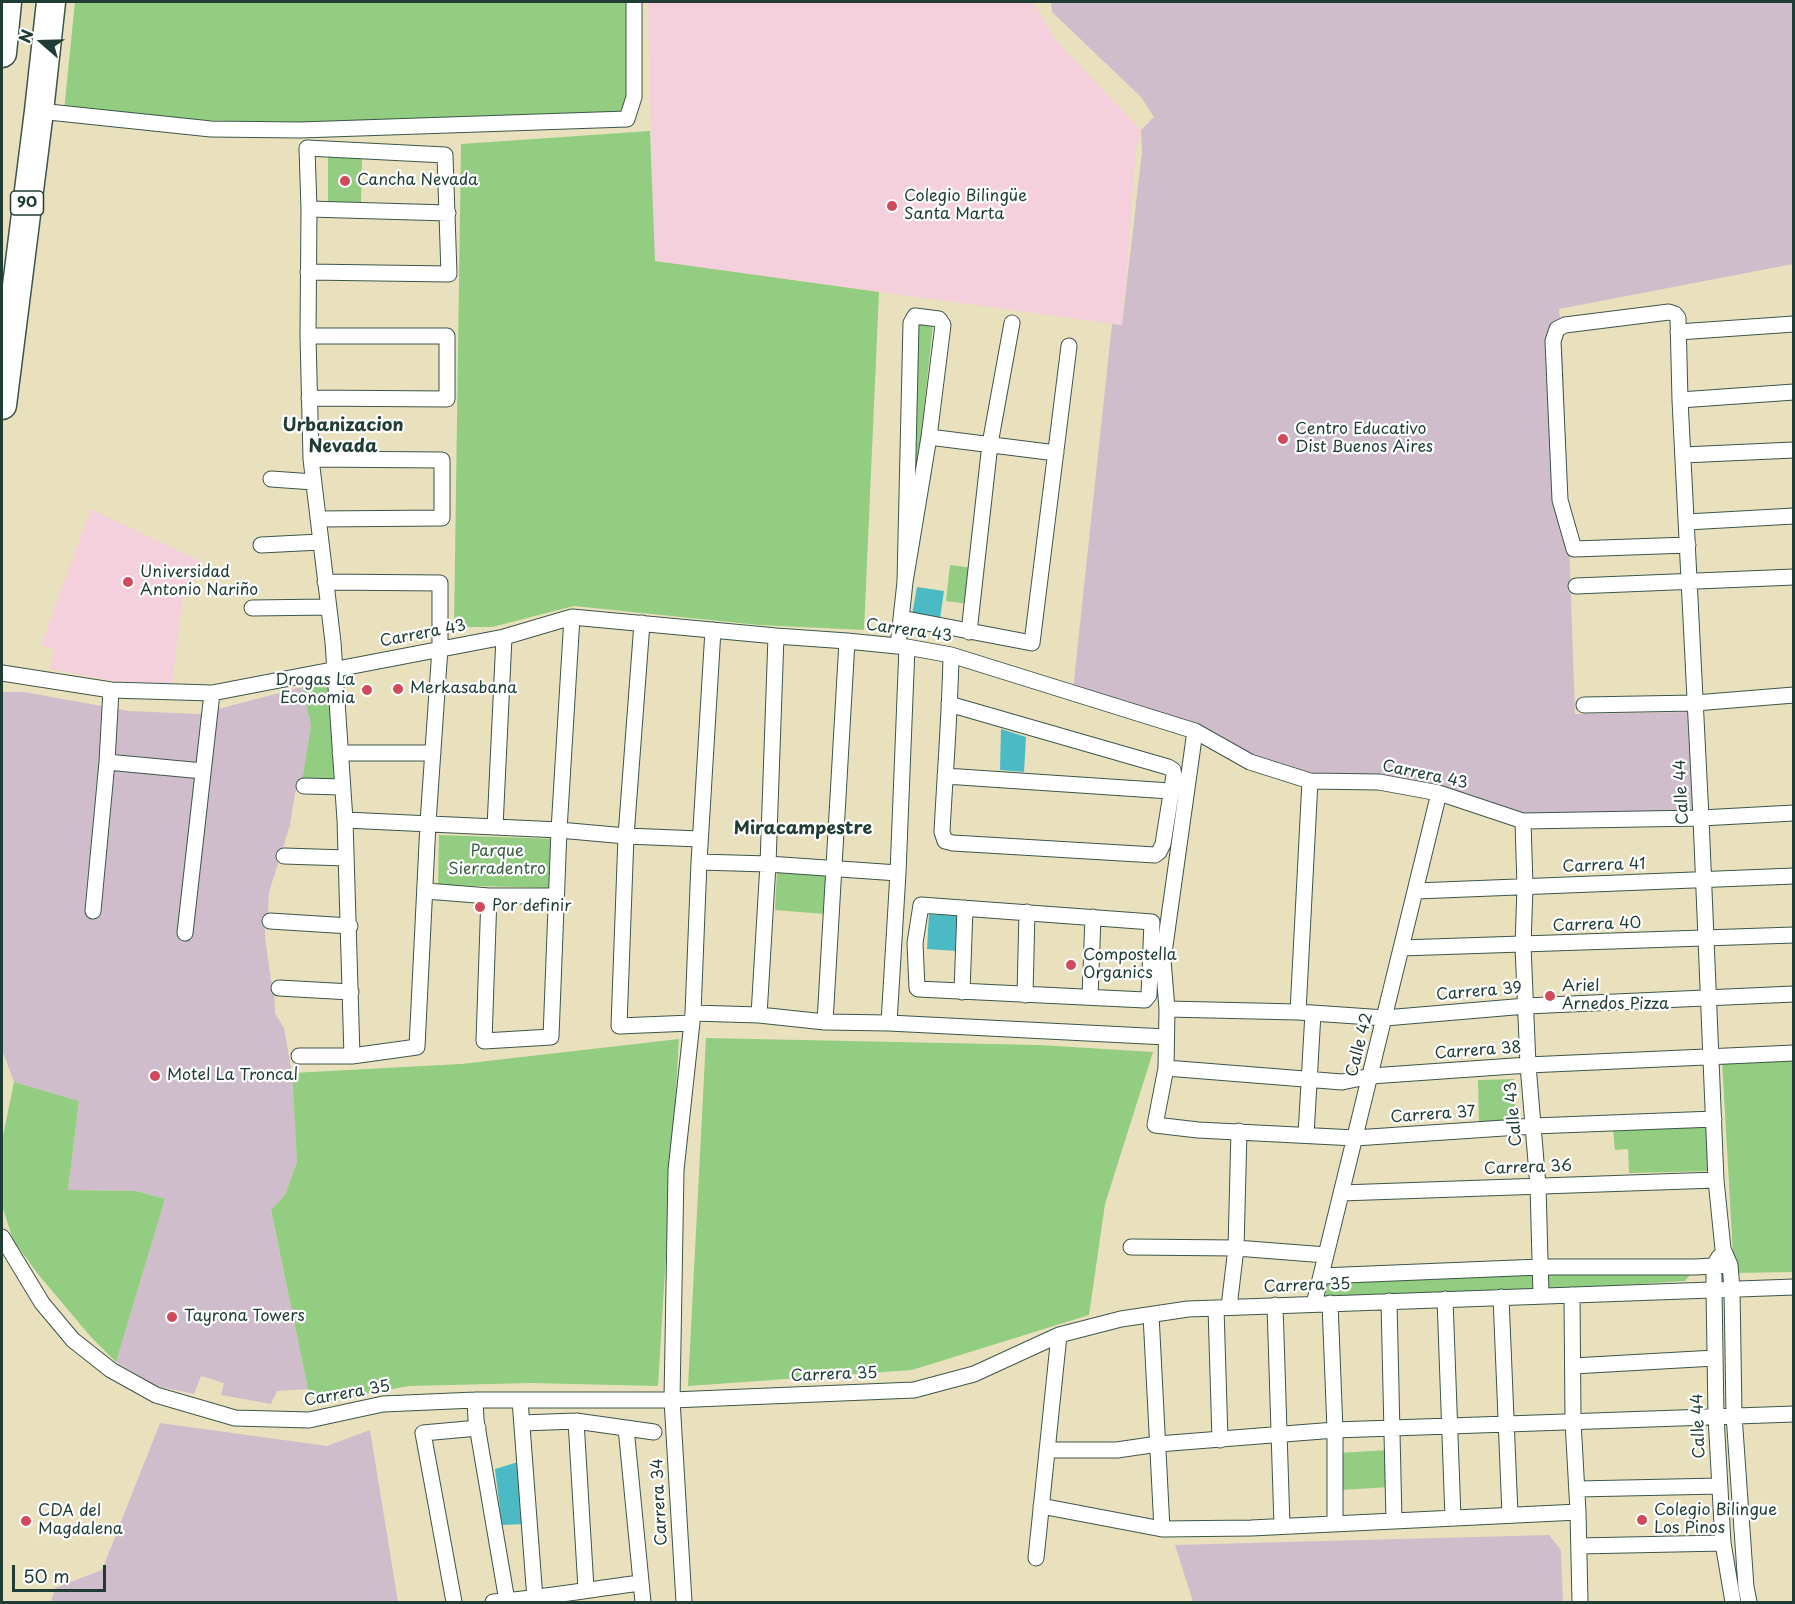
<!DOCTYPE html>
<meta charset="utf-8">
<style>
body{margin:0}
#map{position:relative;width:1795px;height:1604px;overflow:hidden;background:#e9e1bd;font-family:"Playpen Sans",sans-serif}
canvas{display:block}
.frame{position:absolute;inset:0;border:3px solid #1f3d34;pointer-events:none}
.north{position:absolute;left:12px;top:12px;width:60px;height:60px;-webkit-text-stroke:4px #fff;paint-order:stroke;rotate:290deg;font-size:16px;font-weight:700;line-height:24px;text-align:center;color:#1f3d34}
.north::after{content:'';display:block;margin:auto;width:21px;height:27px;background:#1f3d34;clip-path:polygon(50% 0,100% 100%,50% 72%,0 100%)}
.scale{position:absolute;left:12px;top:1565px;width:94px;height:27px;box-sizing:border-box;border:3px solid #1f3d34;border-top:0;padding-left:8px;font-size:18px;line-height:21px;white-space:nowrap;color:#1f3d34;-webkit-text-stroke:4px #fff;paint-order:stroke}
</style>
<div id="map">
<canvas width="1795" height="1604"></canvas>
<div class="frame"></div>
<div class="north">N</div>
<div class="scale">50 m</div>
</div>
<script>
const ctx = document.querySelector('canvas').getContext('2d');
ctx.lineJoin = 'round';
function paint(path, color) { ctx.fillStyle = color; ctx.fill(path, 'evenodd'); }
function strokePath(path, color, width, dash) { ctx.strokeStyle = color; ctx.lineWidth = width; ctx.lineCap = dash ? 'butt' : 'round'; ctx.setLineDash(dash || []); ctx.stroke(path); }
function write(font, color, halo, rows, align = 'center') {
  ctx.font = font + ' "Playpen Sans",sans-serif'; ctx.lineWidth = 4.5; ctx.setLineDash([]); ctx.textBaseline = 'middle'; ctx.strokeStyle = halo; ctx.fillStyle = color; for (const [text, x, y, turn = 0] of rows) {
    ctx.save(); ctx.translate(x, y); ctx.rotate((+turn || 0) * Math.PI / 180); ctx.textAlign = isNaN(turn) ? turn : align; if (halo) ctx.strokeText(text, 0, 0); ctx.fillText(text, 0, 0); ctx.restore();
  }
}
const built = new Path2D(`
 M648,2H1033L1055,39L1141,130L1136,151L1122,325L654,261Z
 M91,509L202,562L182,602L172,683L130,684L50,669L54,649L41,645Z`);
const industrial = new Path2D(`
 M1051,2H1793V264L1559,309L1563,361L1575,714L1688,712L1694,812L1521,823L1422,794L1292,773L1190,735L1072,699L1112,324L1122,325L1142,152L1141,130L1154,117L1141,97L1052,12Z
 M302,687L311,725L302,781L295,793L290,825L269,892L268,912L265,918V937L271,981L274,986L275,1013L284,1028L292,1073L297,1162L285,1195L271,1211L308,1389L277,1391L271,1404L221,1395L224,1383L201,1376L194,1394L156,1386L116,1362L165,1199L136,1191L68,1190L79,1101L14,1082L2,1050V692H24L129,711L199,714Z
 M160,1423L327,1446L370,1430L398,1602H51L55,1588L102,1570Z
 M1549,1535L1561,1550L1563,1602H1193L1175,1545Z`);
const green = new Path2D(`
 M75,2H628L627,105L616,115L355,123L180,120L64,111Z
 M650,131L655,261L879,292L864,630L759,625L574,606L492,627H454L461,144Z
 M328,157H362L361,204H328Z
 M917,324L933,325L912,520Z
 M950,565L973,568L969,604L946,601Z
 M329,682L334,782L302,781L311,725L302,687Z
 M439,835L556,839L554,888L438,885Z
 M777,872L829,875L825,914L775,910Z
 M706,1038L1039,1045L1153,1052L1105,1204L1089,1315L912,1370L688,1386Z
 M679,1039L658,1386L531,1383L409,1386L316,1403L308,1389L271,1210L285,1195L297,1162L292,1073L461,1064Z
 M1793,1055V1272L1734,1273L1722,1060Z
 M1514,1079L1516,1122L1479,1124L1478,1080Z
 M14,1082L79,1101L68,1190L136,1191L165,1199L116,1362L90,1336L38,1274L13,1240L2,1205V1141Z
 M1707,1126L1709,1171L1629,1173L1628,1149L1615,1150L1613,1128Z
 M1533,1270L1532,1293L1324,1301L1329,1277Z
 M1544,1270H1683L1690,1275L1685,1281L1545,1290Z
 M1389,1450L1391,1487L1340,1490L1338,1453Z`);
const water = new Path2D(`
 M917,587L944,591L940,619L912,615Z
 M1001,729L1026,737L1024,772L1000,770Z
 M929,914L958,916L956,951L927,949Z
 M518,1462L525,1524L502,1525L495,1469Z`);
const street = new Path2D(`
 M39,111L211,129L300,130L627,119L634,97V2
 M309,209L448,213
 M308,272L449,274L445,155L307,148L309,209L308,336L311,459L333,642L345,820L352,1056
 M1678,332L1794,324
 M308,336H447V399L309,398
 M1680,400L1794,392
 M929,437L1056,453
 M1683,455L1794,450
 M311,459L442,460V518L318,519
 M271,479L314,482
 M1687,522L1794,516
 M261,545L320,542
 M1688,545L1574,549L1560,500L1553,341L1557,329L1565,325L1669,312L1675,314L1678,318L1680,400L1701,818L1716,1180L1723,1249L1730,1265L1732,1289L1734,1415L1746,1587L1749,1602
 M1576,586L1794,577
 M252,608L328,607
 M901,618L1032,643L1069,346
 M642,623L626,836L619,1026L691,1023
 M969,632L990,444L1012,323
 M898,646L905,582L929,437L943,325L939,319L915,316L911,323L905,582
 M2,673L111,690L212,693L504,637L572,617L776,636L847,641L907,647L951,655L1195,731L1250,762L1310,781L1379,782L1439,793L1523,821L1701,818L1794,813
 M949,704L1168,767L1173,770L1174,775L1163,844L1159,852L1155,855L953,843L945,841L942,832C945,773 950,714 951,655
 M1584,705L1695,703L1794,695
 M1195,731L1163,960L1167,1009L1166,1068L1155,1125L1198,1130L1355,1138L1534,1126L1714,1119
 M340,753H433
 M107,762L203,771
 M945,776L1170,791
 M304,786L342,787
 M345,820L559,830L626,836L700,839
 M1523,821L1525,887L1523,946L1528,1065L1538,1186L1541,1296
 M495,827L504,637
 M284,856L346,858
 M699,862L768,864L898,873
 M426,891L489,896H556
 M1416,891L1794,876
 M489,896L484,1041L551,1037L559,830L572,617
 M921,905L1152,922L1149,995L1145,1000L918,989L917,988L915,943Z
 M93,911L107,762L111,690
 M270,921L350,926
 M185,933L212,693
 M1401,948L1794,935
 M279,988L351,992
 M962,992L965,908
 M1025,995L1027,912
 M1090,997L1093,917
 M1167,1009L1298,1012L1385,1018L1526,1006L1794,994
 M1298,1012L1310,781
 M693,1013L759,1015L825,1022L889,1023L1166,1037
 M759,1015L768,864L776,636
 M825,1022L847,641
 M889,1023L898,873L907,647
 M299,1056H352L417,1047L428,823L440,648V583L325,582
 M1166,1068L1342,1082L1371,1076L1528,1065L1794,1053
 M1306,1135L1313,1013
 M1341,1193L1716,1180
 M2,1237L42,1303L73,1340L111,1370L156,1395L235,1418L309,1420L383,1404L475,1400H672L914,1390L974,1374L1059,1335L1121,1319L1188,1309L1794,1287
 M1131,1247L1236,1248L1326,1255
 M1719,1257L1714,1266V1290L1716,1416L1723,1543L1733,1602
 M1321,1276L1540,1267H1695L1730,1265
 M1572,1295L1573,1421L1578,1512L1580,1602
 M1501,1297L1510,1515
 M1445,1299L1453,1518
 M1389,1301L1394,1521
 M1330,1303L1335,1430V1523
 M1314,1304L1439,793
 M1275,1305L1282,1526
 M1229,1307L1236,1248L1239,1131
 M1216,1308L1220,1440
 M1151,1315L1162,1529
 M1573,1366L1715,1358
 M475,1400L476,1420L507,1601
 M520,1400L535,1599
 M576,1421L586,1589
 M522,1423L576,1421L654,1432
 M626,1428L643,1602
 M1047,1450H1117L1158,1444L1335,1430L1794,1414
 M1577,1489L1720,1486
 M1041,1506L1162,1529L1251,1528L1578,1512
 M1579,1546L1723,1543
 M1036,1558L1059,1335
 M454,1602L423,1433L478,1428
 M493,1602C542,1598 592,1589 641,1583
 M684,1602L672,1400L676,1170L693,1013L699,862L713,630`);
const highway = new Path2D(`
 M2,53L7,2
 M2,405L39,111L51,2`);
const markers = [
 [345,181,6,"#d1495b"],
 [892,206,6,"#d1495b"],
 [1283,439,6,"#d1495b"],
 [128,582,6,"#d1495b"],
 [398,689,6,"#d1495b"],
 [367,690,6,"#d1495b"],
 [480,907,6,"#d1495b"],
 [1071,965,6,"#d1495b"],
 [1550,996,6,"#d1495b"],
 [155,1076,6,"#d1495b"],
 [172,1317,6,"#d1495b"],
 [1642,1520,6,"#d1495b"],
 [26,1521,6,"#d1495b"]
];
const shields = [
 [27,203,33]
];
const shieldNames = [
 ["90",27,203]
];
const poiNames = [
 ["Cancha Nevada",357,181],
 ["Colegio Bilingüe",904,197],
 ["Santa Marta",904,215],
 ["Centro Educativo",1295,430],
 ["Dist Buenos Aires",1295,448],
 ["Universidad",140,573],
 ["Antonio Nariño",140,591],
 ["Drogas La",355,681,"right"],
 ["Economia",355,699,"right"],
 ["Merkasabana",410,689],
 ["Por definir",492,907],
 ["Compostella",1083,956],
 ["Organics",1083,974],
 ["Ariel",1562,987],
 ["Arnedos Pizza",1562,1005],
 ["Motel La Troncal",167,1076],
 ["Tayrona Towers",184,1317],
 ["Colegio Bilingue",1654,1511],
 ["Los Pinos",1654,1529],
 ["CDA del",38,1512],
 ["Magdalena",38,1530]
];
const streetNames = [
 ["Carrera 43",909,631,8],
 ["Carrera 43",423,634,-11],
 ["Carrera 43",1425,775,12],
 ["Calle 44",1682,792,-93],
 ["Carrera 41",1604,866,-2],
 ["Carrera 40",1597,925,-2],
 ["Carrera 39",1479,992,-5],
 ["Calle 42",1360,1045,-76],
 ["Carrera 38",1478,1051,-4],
 ["Calle 43",1514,1114,-95],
 ["Carrera 37",1433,1115,-4],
 ["Carrera 36",1528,1168,-2],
 ["Carrera 35",1307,1286,-2],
 ["Carrera 35",834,1375,-2],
 ["Carrera 35",347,1394,-10],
 ["Calle 44",1699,1426,-92],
 ["Carrera 34",660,1502,-93]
];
const parkNames = [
 ["Parque",497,852],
 ["Sierradentro",497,870]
];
const neighbourhoodNames = [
 ["Urbanizacion",343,426],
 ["Nevada",343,447],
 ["Miracampestre",803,829]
];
paint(built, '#f4cfdc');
paint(industrial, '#d0bdcc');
paint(green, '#92cd81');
paint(water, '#4cbac5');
strokePath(street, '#3d5649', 17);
strokePath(highway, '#3d5649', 31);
strokePath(street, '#fff', 15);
strokePath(highway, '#fff', 28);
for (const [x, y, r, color] of markers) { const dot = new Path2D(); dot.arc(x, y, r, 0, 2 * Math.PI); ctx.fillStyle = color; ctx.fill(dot); strokePath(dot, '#fff', 2); }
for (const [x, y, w] of shields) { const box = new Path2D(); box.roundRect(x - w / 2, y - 12, w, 24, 4.5); ctx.fillStyle = '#fff'; ctx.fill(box); strokePath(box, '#1f3d34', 1.5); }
write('bold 15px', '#1f3d34', null, shieldNames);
write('16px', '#1f3d34', '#fff', poiNames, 'left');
write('16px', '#1f3d34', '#fff', streetNames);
write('16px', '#3c6147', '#fff', parkNames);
write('bold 18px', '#1f3d34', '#fff', neighbourhoodNames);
</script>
